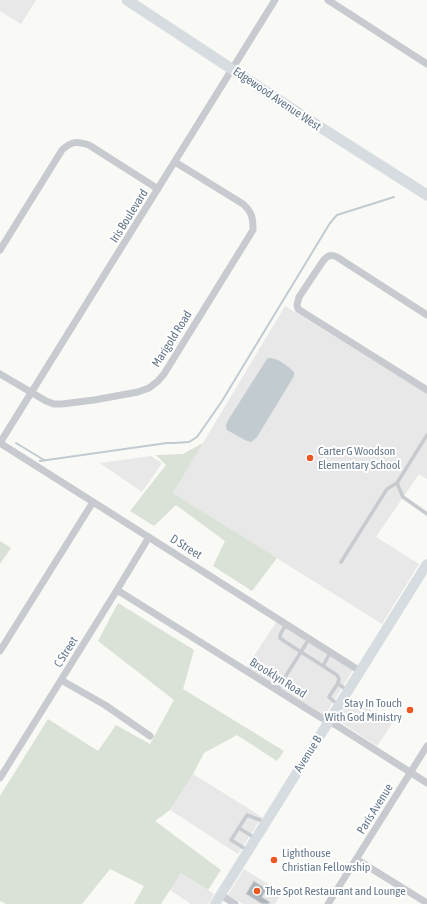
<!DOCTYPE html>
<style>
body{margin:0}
canvas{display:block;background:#f9f9f6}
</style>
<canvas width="427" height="904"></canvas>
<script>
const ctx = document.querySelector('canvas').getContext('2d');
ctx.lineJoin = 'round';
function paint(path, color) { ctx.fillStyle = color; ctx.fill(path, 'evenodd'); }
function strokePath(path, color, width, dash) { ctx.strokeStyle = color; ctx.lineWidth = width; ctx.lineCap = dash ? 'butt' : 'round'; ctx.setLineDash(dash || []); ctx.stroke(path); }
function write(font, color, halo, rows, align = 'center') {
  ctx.font = font + ' "Asap Condensed",sans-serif'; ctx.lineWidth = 4; ctx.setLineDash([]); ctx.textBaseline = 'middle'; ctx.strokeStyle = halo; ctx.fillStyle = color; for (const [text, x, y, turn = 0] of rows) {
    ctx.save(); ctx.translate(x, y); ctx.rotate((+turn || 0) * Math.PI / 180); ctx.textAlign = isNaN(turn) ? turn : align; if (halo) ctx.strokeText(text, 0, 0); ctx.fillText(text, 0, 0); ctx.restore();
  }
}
const built = new Path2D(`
 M0,0H36L21,24L0,11Z
 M285,306L427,394V479L419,474L376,537L419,564L382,624L173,493Z
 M151,456L162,463L142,492L100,463Z
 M277,621L353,670L324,717L246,668Z
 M350,697L392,724L377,746L337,720Z
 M193,774L262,817L238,854L170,810Z
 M244,869L282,893L275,904H243L228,895Z
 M181,873L214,894L208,904H191L170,890Z`);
const green = new Path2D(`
 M203,443L173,493L277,558L252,591L213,566L225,541L176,505L154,526L130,511L166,465L156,455L183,454Z
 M0,541L11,548L0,564Z
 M118,603L194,650L183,689L284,751L277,761L237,735L204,753L193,774L170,810L155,821L221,870L208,890L181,873L161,904H134L144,886L110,869L82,904H6L0,901V796L48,719L98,751L116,725L150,744L174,700L98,641Z`);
const water = new Path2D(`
 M268,358C279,358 286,365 294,372V376L257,437L251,442L247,441L227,430L226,426L227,422L265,362Z`);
const stream = new Path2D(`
 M16,443L44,460
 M40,461L167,443H174L189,442L197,437L222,401L330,223L337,215L394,197`);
const building = new Path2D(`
 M254,881L267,889L262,897L270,902L269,904H262L246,894Z`);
const lane = new Path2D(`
 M427,435L397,483L403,497L427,514
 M341,562L387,489L397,483
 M286,624L280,635V638L284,641L337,675L339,679L338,683L341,686L348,690
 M323,666L330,653
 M277,690L309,639
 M338,705L329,697L338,683
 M239,828L255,838
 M247,850L231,840L247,815L265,822`);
const street = new Path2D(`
 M275,0L0,443L360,671
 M328,0L427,64
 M0,250L62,150C72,141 76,141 89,145L158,189
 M427,315L337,257C330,254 327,256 323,261L299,297L297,305L298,309L301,311L427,390
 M0,374L46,401L54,404H62L94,400L138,392L149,388L158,381L164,374L253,230C253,218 252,212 243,204L175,162
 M117,590L320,717L336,725L427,783
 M0,651L93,502
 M61,680L105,705L150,736
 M0,778L117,590L149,537
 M356,859L427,903
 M221,895L235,904
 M328,904L427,746`);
const secondary = new Path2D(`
 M215,904L427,564`);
const primary = new Path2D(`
 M127,0L306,118L427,195`);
const markers = [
 [310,458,4,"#f0561f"],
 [410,710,4,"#f0561f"],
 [274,860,4,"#f0561f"],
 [257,891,4,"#f0561f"]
];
const streetNames = [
 ["Edgewood Avenue West",277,99,34],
 ["Iris Boulevard",129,216,-58],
 ["Marigold Road",172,339,-58],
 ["D Street",186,547,32],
 ["C Street",66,652,-58],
 ["Brooklyn Road",278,678,32],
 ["Avenue B",308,754,-58],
 ["Paris Avenue",375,809,-58]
];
const poiNames = [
 ["Carter G Woodson",318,451],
 ["Elementary School",318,465],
 ["Stay In Touch",402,703,"right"],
 ["With God Ministry",402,717,"right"],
 ["Lighthouse",282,853],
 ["Christian Fellowship",282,867],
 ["The Spot Restaurant and Lounge",265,891]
];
paint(built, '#e7e8e7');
paint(green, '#dae1d7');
paint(water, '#c1cbd0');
strokePath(stream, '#c1cbd0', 2);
paint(building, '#afb7be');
strokePath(building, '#dbdbd8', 1);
strokePath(lane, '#c7cbcf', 3.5);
strokePath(street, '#c7cbcf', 7);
strokePath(secondary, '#d6dce0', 10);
strokePath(primary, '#d6dce0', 11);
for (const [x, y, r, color] of markers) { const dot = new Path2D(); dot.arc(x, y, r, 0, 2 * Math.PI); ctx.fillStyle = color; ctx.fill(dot); strokePath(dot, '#fff', 1.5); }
write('12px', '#66788a', '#fff', streetNames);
write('12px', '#66788a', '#fff', poiNames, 'left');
</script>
